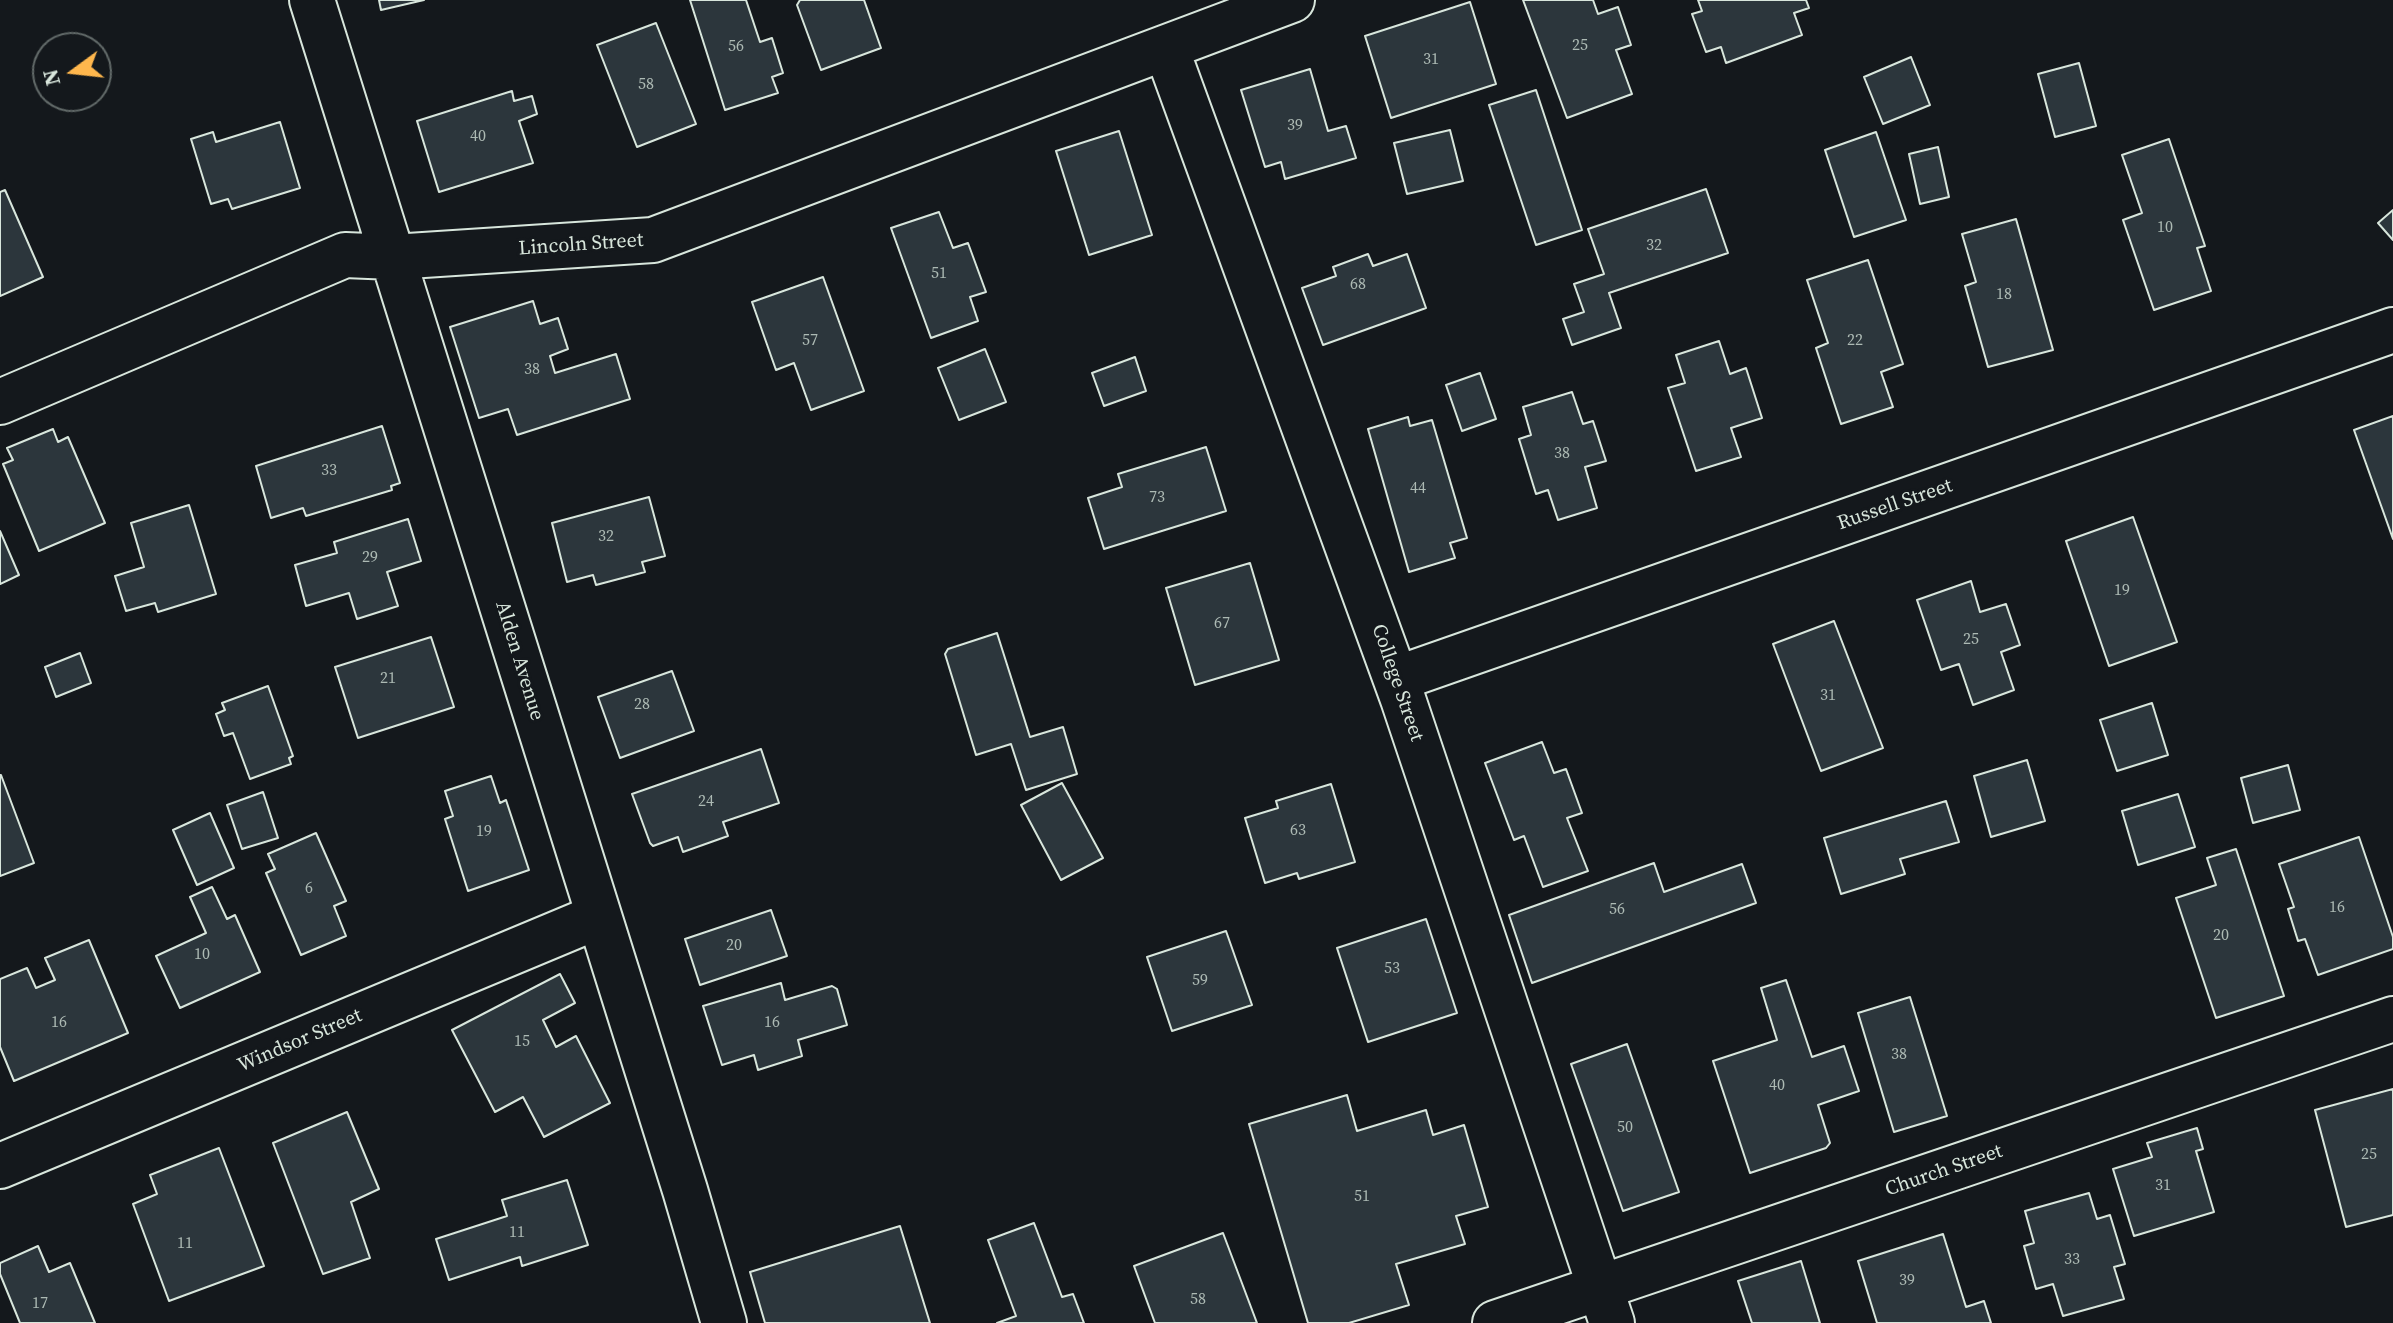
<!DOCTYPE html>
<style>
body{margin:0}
#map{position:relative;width:2393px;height:1323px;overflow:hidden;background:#14181c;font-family:"Source Serif 4",serif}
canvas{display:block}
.north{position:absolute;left:32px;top:32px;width:80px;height:80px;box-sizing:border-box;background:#14181c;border:2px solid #626a69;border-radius:50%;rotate:255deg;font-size:22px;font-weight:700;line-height:32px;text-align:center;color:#d8e6dc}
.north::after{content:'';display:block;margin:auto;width:28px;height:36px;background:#ffb74d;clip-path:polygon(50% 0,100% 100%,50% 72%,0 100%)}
</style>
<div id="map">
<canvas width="2393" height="1323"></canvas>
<div class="north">N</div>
</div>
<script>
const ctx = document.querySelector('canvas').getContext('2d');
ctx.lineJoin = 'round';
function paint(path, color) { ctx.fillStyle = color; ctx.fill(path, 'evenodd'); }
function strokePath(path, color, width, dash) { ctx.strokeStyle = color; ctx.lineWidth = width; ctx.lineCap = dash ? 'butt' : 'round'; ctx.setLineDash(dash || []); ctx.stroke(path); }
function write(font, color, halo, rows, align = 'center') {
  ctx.font = font + ' "Source Serif 4",serif'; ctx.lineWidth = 6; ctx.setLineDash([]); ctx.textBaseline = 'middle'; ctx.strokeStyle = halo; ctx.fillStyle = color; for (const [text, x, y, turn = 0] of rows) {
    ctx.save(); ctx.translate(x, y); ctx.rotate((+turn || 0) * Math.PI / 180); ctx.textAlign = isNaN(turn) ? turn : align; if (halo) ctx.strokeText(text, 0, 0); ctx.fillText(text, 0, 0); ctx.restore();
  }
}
const building = new Path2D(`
 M379,0H424L381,10Z
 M690,0H746L760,42L772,38L783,73L772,77L778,93L725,110Z
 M800,0H864L881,48L821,70L797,5Z
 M1523,0H1593L1598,14L1618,7L1631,45L1616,50L1632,94L1567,118Z
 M1698,0H1806L1809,8L1794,13L1802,35L1726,63L1721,47L1706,52L1692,14L1702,11Z
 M1470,2L1496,84L1391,118L1365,36Z
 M656,23L696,124L637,147L597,45Z
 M1911,57L1930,105L1883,124L1864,77Z
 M2079,63L2096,126L2055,137L2038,74Z
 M1310,69L1328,131L1346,126L1356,158L1285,179L1281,162L1265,167L1241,90Z
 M1536,90L1582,230L1536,245L1489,105Z
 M512,91L514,101L532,96L537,114L519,121L533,163L439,192L417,121Z
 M280,122L300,188L232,209L228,199L211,204L191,139L213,132L216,142Z
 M1450,130L1463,181L1407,194L1394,143Z
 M1119,131L1152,235L1089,255L1056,151Z
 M1876,132L1906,220L1854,237L1825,150Z
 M2169,139L2205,246L2197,248L2211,291L2154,310L2123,220L2142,213L2122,155Z
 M1938,147L1949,197L1920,204L1909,154Z
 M1706,189L1728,253L1609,293L1621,328L1572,345L1563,319L1584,312L1574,284L1604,274L1588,229Z
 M5,190L43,277L0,296V192Z
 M2393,210V240L2378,223Z
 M939,212L953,248L968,243L986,292L970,297L978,321L931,338L891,228Z
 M2016,219L2053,350L1988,367L1965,286L1976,282L1962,234Z
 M1368,254L1373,266L1407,254L1426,308L1323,345L1302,288L1336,276L1333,267Z
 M1868,260L1903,364L1881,372L1893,407L1841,424L1816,348L1828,343L1807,280Z
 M823,277L864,391L811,410L794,363L776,370L752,302Z
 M533,301L540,324L558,318L568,349L550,356L555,373L616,354L630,399L517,435L508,409L479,418L450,327Z
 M1719,341L1730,374L1746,368L1762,418L1731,428L1741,457L1696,471L1668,388L1685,383L1676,355Z
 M985,349L1006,402L959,420L938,368Z
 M1135,357L1146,391L1104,406L1092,373Z
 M1480,373L1496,419L1462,431L1446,385Z
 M1572,392L1583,424L1593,421L1606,461L1585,467L1597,508L1558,520L1548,490L1536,494L1519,439L1531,435L1523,407Z
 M2393,416V539L2354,430Z
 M1408,417L1410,426L1432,420L1467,538L1450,543L1455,558L1409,572L1368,429Z
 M382,426L400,483L391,486L392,490L306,516L303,508L271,518L256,466Z
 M53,429L58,442L68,437L105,523L39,551L3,464L13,460L7,448Z
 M1206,447L1226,511L1104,549L1088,498L1122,487L1118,474Z
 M649,497L665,556L642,562L645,572L596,585L593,575L567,582L552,523Z
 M189,505L216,594L158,612L155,603L126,611L115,576L144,567L131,523Z
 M2133,517L2177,642L2109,666L2066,541Z
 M408,519L421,561L387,572L398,606L357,619L349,593L306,606L295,565L337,553L334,542Z
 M0,531L19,575L0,584Z
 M1250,563L1279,660L1195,685L1166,588Z
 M1971,581L1980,612L2006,604L2020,645L2001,652L2014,690L1973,705L1959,664L1941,670L1917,600Z
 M1834,621L1883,748L1821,771L1773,644Z
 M997,633L1030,737L1063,727L1077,774L1026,790L1011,744L976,755L945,654L948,649Z
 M431,637L454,707L358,738L335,667Z
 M80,653L91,683L56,697L45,667Z
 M672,671L694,731L620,758L598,697Z
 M268,686L293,756L289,758L291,764L250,779L233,733L224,736L216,714L225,710L222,703Z
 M2152,703L2168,755L2117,771L2100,720Z
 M1542,742L1554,773L1566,769L1582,813L1567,818L1588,871L1543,887L1524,836L1514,840L1485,763Z
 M761,749L779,803L723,822L728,836L683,852L678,837L653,846L650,843L632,794Z
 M2027,760L2045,821L1991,837L1974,776Z
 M2288,765L2300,810L2253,823L2241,778Z
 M1,775L34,863L0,876V775Z
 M491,776L500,803L506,800L529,870L468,891L445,819L453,816L445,791Z
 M1062,783L1103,858L1061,880L1021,805Z
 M1331,784L1355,862L1299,879L1297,873L1265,883L1245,818L1278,808L1276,801Z
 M263,792L278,838L242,849L227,805Z
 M2178,794L2195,847L2138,865L2122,811Z
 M1946,801L1959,842L1900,859L1905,874L1841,894L1824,838Z
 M210,813L234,868L197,885L173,830Z
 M316,833L346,901L334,906L346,936L301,955L266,873L275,869L268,854Z
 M2359,837L2393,937V949L2318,975L2305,939L2298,941L2288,909L2294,907L2279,864Z
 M2236,849L2284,996L2216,1018L2176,898L2216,885L2207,858Z
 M1654,863L1664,892L1742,864L1756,903L1532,983L1509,915Z
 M212,887L227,919L235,915L260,972L180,1008L156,956L206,933L190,897Z
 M771,910L787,956L700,985L685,939Z
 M1426,919L1457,1013L1368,1042L1337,948Z
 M1226,931L1252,1005L1172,1031L1147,957Z
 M89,940L128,1033L14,1081L0,1047V979L27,968L36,988L55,980L45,958Z
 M560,974L575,1003L543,1020L556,1047L576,1036L610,1103L544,1137L523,1097L495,1112L452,1030Z
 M1786,980L1812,1057L1844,1046L1859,1091L1818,1105L1830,1143L1826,1148L1750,1173L1713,1061L1777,1040L1761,988Z
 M781,983L785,1000L832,986L837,989L847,1025L798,1040L802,1056L758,1070L754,1055L722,1065L703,1006Z
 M1910,997L1947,1116L1894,1132L1858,1013Z
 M1627,1044L1679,1192L1623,1211L1571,1064Z
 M2393,1089V1215L2346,1227L2315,1110Z
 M1347,1095L1357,1131L1426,1110L1433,1135L1464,1125L1488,1207L1456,1216L1465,1244L1396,1264L1409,1305L1349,1323H1308L1249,1124Z
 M347,1112L379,1189L351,1202L370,1258L323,1274L273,1143Z
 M2197,1128L2203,1149L2196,1151L2214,1212L2134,1236L2113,1169L2152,1157L2147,1143Z
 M219,1148L264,1266L169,1301L133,1204L157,1194L150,1175Z
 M567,1180L588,1245L522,1266L520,1257L449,1280L436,1239L507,1216L502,1200Z
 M2089,1193L2097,1219L2110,1215L2125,1264L2114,1267L2124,1299L2063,1316L2053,1284L2036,1289L2024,1246L2034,1243L2025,1211Z
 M1034,1223L1062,1297L1073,1294L1084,1323H997L1016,1316L988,1240Z
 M900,1226L930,1323H765L750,1272Z
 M1223,1233L1257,1323H1155L1134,1266Z
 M1943,1234L1966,1307L1984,1301L1991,1323H1877L1858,1261Z
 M38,1246L49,1272L70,1263L95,1323H20L0,1274V1263Z
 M1801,1261L1820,1323H1752L1738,1281Z`);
const minor = new Path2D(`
 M312,0L685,1190L724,1323
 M1166,48L1403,699L1612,1323
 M0,402L345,255L393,257L653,240L1292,0
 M1396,679L2393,330
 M0,1166L599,916
 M1495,1323L2393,1019`);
const numberNames = [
 ["25",1580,46],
 ["56",736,47],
 ["31",1431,60],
 ["58",646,85],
 ["39",1295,126],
 ["40",478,137],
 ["10",2165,228],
 ["32",1654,246],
 ["51",939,274],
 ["68",1358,285],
 ["18",2004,295],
 ["57",810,341],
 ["22",1855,341],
 ["38",532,370],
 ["38",1562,454],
 ["33",329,471],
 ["44",1418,489],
 ["73",1157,498],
 ["32",606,537],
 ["29",370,558],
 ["19",2122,591],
 ["67",1222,624],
 ["25",1971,640],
 ["21",388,679],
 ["31",1828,696],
 ["28",642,705],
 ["24",706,802],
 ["63",1298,831],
 ["19",484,832],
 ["6",309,889],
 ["16",2337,908],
 ["56",1617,910],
 ["20",2221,936],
 ["20",734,946],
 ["10",202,955],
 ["53",1392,969],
 ["59",1200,981],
 ["16",59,1023],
 ["16",772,1023],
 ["15",522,1042],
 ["38",1899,1055],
 ["40",1777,1086],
 ["50",1625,1128],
 ["25",2369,1155],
 ["31",2163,1186],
 ["51",1362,1197],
 ["11",517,1233],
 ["11",185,1244],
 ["33",2072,1260],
 ["39",1907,1281],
 ["58",1198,1300],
 ["17",40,1304]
];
const streetNames = [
 ["Lincoln Street",581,245,-4],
 ["Russell Street",1895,505,-19],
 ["Alden Avenue",519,661,73],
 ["College Street",1397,683,71],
 ["Windsor Street",300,1041,-23],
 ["Church Street",1944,1171,-19]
];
paint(building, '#2c363c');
strokePath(building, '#d8e6dc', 2);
strokePath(minor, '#d8e6dc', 48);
strokePath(minor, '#14181c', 44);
write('16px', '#adbab4', null, numberNames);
write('20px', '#d8e6dc', '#14181c', streetNames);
</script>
